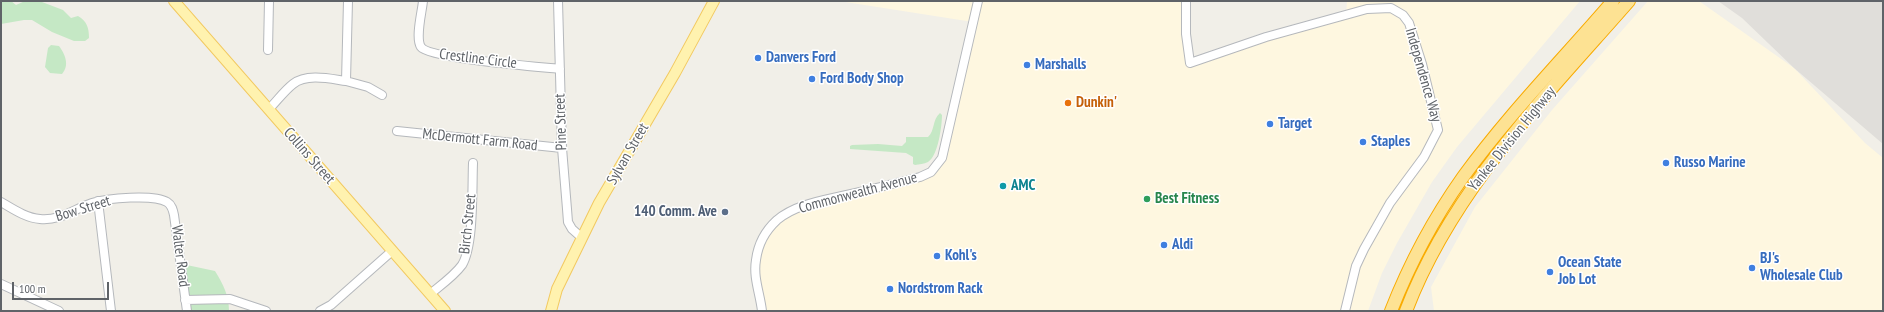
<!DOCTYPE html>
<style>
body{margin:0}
#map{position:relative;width:1884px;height:312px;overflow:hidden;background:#f1efe8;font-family:"PT Sans Narrow",sans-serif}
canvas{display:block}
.frame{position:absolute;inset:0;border:2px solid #5f6368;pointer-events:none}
.scale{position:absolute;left:12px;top:282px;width:97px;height:18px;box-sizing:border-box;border:2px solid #5f6368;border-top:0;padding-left:5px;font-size:12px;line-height:14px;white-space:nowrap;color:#5f6368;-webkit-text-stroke:3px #fff;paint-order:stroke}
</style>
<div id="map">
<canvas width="1884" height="312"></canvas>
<div class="frame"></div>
<div class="scale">100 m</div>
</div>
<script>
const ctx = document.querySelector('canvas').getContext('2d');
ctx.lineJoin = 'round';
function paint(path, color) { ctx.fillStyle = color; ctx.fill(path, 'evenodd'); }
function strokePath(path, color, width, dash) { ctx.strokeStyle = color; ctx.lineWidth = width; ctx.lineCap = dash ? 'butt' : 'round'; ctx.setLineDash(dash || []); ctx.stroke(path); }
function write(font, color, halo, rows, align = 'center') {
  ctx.font = font + ' "PT Sans Narrow",sans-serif'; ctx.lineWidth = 3; ctx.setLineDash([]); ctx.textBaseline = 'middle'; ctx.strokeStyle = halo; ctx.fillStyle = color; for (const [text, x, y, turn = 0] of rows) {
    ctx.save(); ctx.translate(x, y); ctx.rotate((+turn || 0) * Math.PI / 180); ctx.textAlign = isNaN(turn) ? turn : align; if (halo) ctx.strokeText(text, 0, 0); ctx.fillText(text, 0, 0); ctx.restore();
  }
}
const commercial = new Path2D(`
 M839,1H1186L1190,63L1346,15L1347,1H1580L1457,147L1432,182L1397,243L1382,273L1368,311H763L756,260L759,244L790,212L920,177L942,158L973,22Z
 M1648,1H1699L1794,68L1865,143L1883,158V311H1434L1431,287L1475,207L1552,110Z`);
const industrial = new Path2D(`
 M1718,1H1883V144L1794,68L1742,18Z`);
const green = new Path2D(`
 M1,1H11L16,5L25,1L42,2L63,10L71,18L78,16C87,21 89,28 89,38L85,41H74L52,32L32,20H24L1,24Z
 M51,45L59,46C65,54 70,65 62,74L50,73L45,67L48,48Z
 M940,113L942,115C942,126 938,156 928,162C924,164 919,164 915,165L913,164V157L906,153L850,149V146L852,145L878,144L902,146L906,142V137H928C935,131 932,120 940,113Z
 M182,264L215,271C223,284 229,295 229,311H186Z`);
const minor = new Path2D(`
 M423,1C422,12 415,38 421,47C428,58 540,67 560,69
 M558,1L562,148L567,209L568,222L572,229L581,237
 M1186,1V34L1190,63L1266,37L1367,9L1391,8L1403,15L1409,23L1422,64L1438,130L1424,157L1390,203L1364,249L1356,266L1345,311
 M268,50L269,1
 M346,81L368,87L382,95
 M269,109C277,101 284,91 293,84C307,73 331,79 346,81L348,1
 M397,131L562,148
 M98,201L111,311
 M1,202C13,209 26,218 40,219C60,221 74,209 92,203C107,198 154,194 167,202C172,205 173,210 174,215L187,311
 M1,284L59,311
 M430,294C441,285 454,276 462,265C474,246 472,187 473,163
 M185,300L230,299L266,311
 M320,311L331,305L392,251
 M762,311C760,293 753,278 756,260C758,244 765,231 777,220C795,205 820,201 842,196C868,190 894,184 920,177L931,172L942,158L978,1`);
const major = new Path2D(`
 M174,1L445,311
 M551,311L557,289L599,203L675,73L714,1`);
const highway = new Path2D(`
 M1391,311C1409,265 1434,218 1463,177C1508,115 1563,59 1613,1
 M1406,311C1452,190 1545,97 1629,1`);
const markers = [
 [758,58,4,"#3f7fe0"],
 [1027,65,4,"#3f7fe0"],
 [812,79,4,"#3f7fe0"],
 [1068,103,4,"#e8710a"],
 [1270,124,4,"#3f7fe0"],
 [1363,142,4,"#3f7fe0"],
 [1666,163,4,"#3f7fe0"],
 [1003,186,4,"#0f9aa8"],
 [1147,199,4,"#2e9e5b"],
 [725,212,4,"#5c6f8a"],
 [1164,245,4,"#3f7fe0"],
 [937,256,4,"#3f7fe0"],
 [1752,268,4,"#3f7fe0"],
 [1550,272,4,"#3f7fe0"],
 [890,289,4,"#3f7fe0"]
];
const shopNames = [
 ["Danvers Ford",766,58],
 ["Marshalls",1035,65],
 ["Ford Body Shop",820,79],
 ["Target",1278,124],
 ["Staples",1371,142],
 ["Russo Marine",1674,163],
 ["Aldi",1172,245],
 ["Kohl's",945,256],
 ["BJ's",1760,259],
 ["Wholesale Club",1760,276],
 ["Ocean State",1558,263],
 ["Job Lot",1558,280],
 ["Nordstrom Rack",898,289]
];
const streetNames = [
 ["Crestline Circle",478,59,7],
 ["Independence Way",1423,75,74],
 ["Pine Street",561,122,-92],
 ["Yankee Division Highway",1512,139,-51],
 ["McDermott Farm Road",480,140,6],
 ["Sylvan Street",628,154,-60],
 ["Collins Street",309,156,49],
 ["Commonwealth Avenue",858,193,-15],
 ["Bow Street",83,209,-17],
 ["Birch Street",468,224,-84],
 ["Walter Road",180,256,83]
];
const foodNames = [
 ["Dunkin'",1076,103]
];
const cultureNames = [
 ["AMC",1011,186]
];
const leisureNames = [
 ["Best Fitness",1155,199]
];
const serviceNames = [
 ["140 Comm. Ave",717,212]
];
paint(commercial, '#fef7e0');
paint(industrial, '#e0deda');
paint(green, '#c5e8c5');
strokePath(minor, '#b5b8bc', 10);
strokePath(major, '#f2c960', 12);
strokePath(highway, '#f9ab00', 14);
strokePath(minor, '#fff', 8);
strokePath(major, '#fff2af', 10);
strokePath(highway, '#fde293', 12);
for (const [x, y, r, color] of markers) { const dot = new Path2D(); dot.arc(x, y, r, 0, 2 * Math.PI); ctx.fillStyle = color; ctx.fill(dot); strokePath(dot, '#fff', 1.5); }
write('bold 15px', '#366cbe', '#fff', shopNames, 'left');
write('15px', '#5f6368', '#fff', streetNames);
write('bold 15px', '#c56008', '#fff', foodNames, 'left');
write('bold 15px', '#0d838f', '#fff', cultureNames, 'left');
write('bold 15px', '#27864d', '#fff', leisureNames, 'left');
write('bold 15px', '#4e5e75', '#fff', serviceNames, 'right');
</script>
